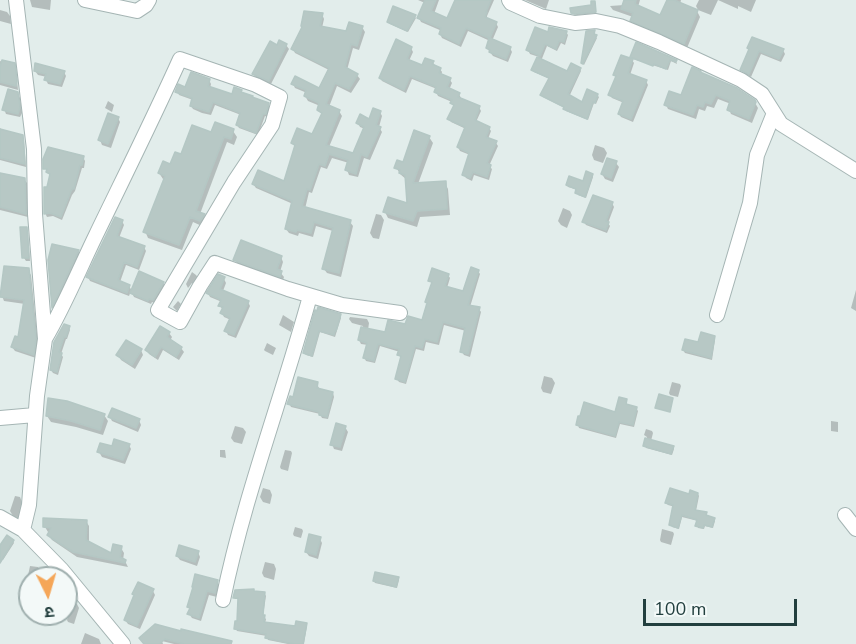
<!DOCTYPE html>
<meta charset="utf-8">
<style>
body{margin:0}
#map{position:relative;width:856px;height:644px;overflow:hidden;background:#e2edeb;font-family:"Nunito Sans","Noto Sans Devanagari",sans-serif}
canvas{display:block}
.north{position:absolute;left:18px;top:566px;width:60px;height:60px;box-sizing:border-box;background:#f3f9f8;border:2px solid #9fafae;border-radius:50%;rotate:175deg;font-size:16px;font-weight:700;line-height:24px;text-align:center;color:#223f3e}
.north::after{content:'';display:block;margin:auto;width:21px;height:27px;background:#f5a658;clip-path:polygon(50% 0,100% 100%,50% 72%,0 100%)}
.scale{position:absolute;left:643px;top:599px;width:154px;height:27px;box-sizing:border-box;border:3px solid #223f3e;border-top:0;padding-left:8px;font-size:18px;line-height:21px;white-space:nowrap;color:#223f3e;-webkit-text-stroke:4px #f3f9f8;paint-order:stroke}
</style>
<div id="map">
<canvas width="856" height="644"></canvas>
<div class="north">उ</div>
<div class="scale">100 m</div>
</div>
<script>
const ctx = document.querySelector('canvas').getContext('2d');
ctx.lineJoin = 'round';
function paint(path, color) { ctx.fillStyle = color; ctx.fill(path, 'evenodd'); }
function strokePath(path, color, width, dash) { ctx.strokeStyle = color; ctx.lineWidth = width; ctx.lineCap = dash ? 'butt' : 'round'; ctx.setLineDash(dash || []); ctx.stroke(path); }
const shadow = new Path2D(`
 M30,0H51L50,10L32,7Z
 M418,0H439L434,14L448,20L457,0H494L487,16V19L496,23L498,27L492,41L510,48L512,52L508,62L493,56L489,51L487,48L490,41L468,31L461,47L442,38L440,34L442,31L421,22L419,18L425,3Z
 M525,0H549L546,9Z
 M626,0H640L638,7L661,17L668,0H681L680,4L697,11L700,17L687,48L635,26L632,20L633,17L613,10L610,6L624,5Z
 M699,0H756L751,12L738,6V9L718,0L711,15L698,10L696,6Z
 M594,3L596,13L577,15L573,14L572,12L592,8Z
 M0,10L7,12L10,16L11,24L0,21Z
 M322,14L324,19L322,28L347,33L362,27L365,32L359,50L353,48L347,70L357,75L360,79L351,93L337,86L329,107L339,111L342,116L329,147L354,155L365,129L360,127L358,123L370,121L380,112L382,116L379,127L382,132L370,160L364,158L358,177L349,175L347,170L349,163L332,158L327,169L321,167L312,193L309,192L305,209L350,222L353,226L341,277L327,273L324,269L333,231L316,226L313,237L299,233L298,236L289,233L286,229L293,204L256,188L253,184L285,183L295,148L293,143L313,136L323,115L318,110L320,106L308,101L305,96L307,93L295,88L293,84L320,90L329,70L295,53L293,49Z
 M415,17L416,18L408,32L390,24L389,22Z
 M566,32L568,35L565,45L561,43L557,51L547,46L541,61L568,73L580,69L581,71L569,97L583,104L597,95L599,97L596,104L594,103L588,120L566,111L565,108L543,97L542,95L550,79L534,72L533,70L539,57L530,54L528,50L549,34Z
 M594,32L595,36L597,38L584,65L582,63Z
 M753,39L783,50L785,54L781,62L761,54L751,77L744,73L742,70Z
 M280,42L286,45L289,49L271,84L256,78L254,74Z
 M636,44L676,61L677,64L671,61L668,70L633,59L632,57Z
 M411,48L413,52L409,61L423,67L433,62L435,66L440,69L442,72L441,76L450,80L452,83L449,90L459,94L461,98L460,99L479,107L481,111L476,122L489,128L491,131L488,139L496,143L498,146L489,166L492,169L489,180L474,175L472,181L466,178L464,175L470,155L460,151L458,147L466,129L451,122L449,119L454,107L452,102L438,96L436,92L437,89L412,79L406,93L382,81L380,78Z
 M632,60L634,63L630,75L646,81L648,85L633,122L621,117L619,114L624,103L612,98L610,95L616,78L615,75Z
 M0,61L14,65L16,69L18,90L0,85Z
 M692,69L754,101L758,108L752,123L731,114L729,109L731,104L718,99L714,108L707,106L705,111L699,109L696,119L668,109L666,105L682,97Z
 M35,71L64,72L66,76L62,87L48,84L46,80L47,77L38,75Z
 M209,80L211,84L210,88L233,96L241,91L243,94L253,99L268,104L270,108L267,117L265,116L258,135L239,128L237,125L241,115L215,105L211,115L202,113L193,109L191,106L193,100L179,95L177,91Z
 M17,93L20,98L22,113L20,117L6,114L4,109Z
 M108,101L114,105L112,112L105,108Z
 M118,118L120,122L111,148L102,145L100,140Z
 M0,128L4,132L22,136L24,140L26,167L0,160Z
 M233,131L237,137L234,145L227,142L200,214L204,215L207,221L204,227L193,222L182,250L148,238L145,231L165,180L163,179L159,173L212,134Z
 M429,137L433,143L418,184L445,183L448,189L450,215L420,217L417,227L388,218L385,212L408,205L407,180L400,174L396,167L404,164Z
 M595,145L604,148L607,153L603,163L594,160L592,155Z
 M83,157L85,161L84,168H82L75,191L72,195L62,220L53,216L47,217L45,213L48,189L51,176L45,168Z
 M616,163L619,167L613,182L605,179L602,174Z
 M0,175L24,179L27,183L28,217L0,210Z
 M592,175L593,177L586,198L578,195V190L568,187L567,185L583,183Z
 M612,203L614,207L608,223L610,226L607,233L586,225L584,222Z
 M563,208L570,211L572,215L567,228L561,225L558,221Z
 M376,214L381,215L384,220L379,239L373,238L370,233Z
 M122,221L124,225L119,238L144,247L146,251L139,270L126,265L120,282L129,286L132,291L163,283L166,287L156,304L152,302L151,304L134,297L131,291L129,296L90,281L88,277Z
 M26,229L28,232L30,261H26L24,258Z
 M78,251L81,257L55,312L53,308L49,261Z
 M281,257L283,262L280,272L284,277L283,280L238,264L235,260Z
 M28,270L31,275L38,344L36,358L15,351L12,347L20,339L25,304L4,301L2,296Z
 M478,271L480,274L470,307L479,309L481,312L470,357L464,355L462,352L466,331L444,325L439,345L426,342L424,351L416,349L406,384L399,382L397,379L401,359L399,355L400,352L380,346L375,363L366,361L364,357L368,345L361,344L359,340L363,326L352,323L349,319L350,317L367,319L369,323L368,330L386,334L406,326L423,322L432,285L430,280L448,275L450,278L447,288L464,293Z
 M192,272L196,275L199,279L195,285L192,283L188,288L186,284Z
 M224,279L226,283L223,291L248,302L250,306L236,338L228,335L226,331L231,320L224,317L222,313L223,310L220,306L222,302L210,297L208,293Z
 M856,290V311L851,308Z
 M178,301L181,304L177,311L173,307Z
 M316,312L340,315L341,318L335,337L320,332L313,357L306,355L304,353Z
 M283,315L294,322L291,332L279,325Z
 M69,327L70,330L67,339H66L61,354L63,357L58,375L53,373L51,370L55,342Z
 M161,328L169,333L172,337L170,341L181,348L184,352L179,360L163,350L158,360L149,354L147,350Z
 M714,337L715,340L712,360L685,353L683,350Z
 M267,343L276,348L273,355L265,351L264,350Z
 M141,350L143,355L135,369L121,360L118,355Z
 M544,376L552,378L555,383L551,394L543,392L541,388Z
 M672,382L680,384L681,386L678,397L670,395L669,393Z
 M317,384L319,388L318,390L333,393L334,397L328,419L322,418L320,414L291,407L289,403L294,398Z
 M626,401L627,406L636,408L638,411L634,427L620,424L616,438L579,428L578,425L616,413Z
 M104,415L108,421L103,435L76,427L51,422L47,416Z
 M110,417L139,420L141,425L138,432L112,421Z
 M831,421L838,422V432L831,431Z
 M235,426L243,428L246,432L242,444L234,442L231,438Z
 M345,427L348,432L342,451L334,449L332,444Z
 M646,429L652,431L653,433L651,441L673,447L674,449L672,455L646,448L645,446L647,437L644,435Z
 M129,445L131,449L125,464L102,457L99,452Z
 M220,450H225L226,458L220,457Z
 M285,450L291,451L292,453L288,471L281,469L280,467Z
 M263,488L270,490L272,495L270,504L263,502L260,497Z
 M698,494L699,496L696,511L706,514L707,516L714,519L715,521L713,528L705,526L704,529L698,528L697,525L698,521L682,517L679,529L672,527L671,525L675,507L668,505L666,503Z
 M15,496L20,497L22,502L19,519L13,516L10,511Z
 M86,521L89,526V543L112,555L121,548L124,553L123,560L125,561L128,567L77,557L52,540L48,535L50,532H48L45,527Z
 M295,527L302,529L303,531L301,538L294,536L293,534Z
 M662,529L673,532L674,534L671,545L661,542L660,540Z
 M320,539L322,543L318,559L309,556L306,552Z
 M13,541L14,543L3,560L0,558V546Z
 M198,552L200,557L197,566L180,560L177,556Z
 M265,562L274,564L276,569L274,580L264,577L262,573Z
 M30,566L38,567L40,571L39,578H30V610L24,609L22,605Z
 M398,579L399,580L397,588L375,583L374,581Z
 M217,582L220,586L217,597L209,595L201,621L192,618L189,614L190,610L189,607Z
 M153,591L155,595L140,629L128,624L125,620Z
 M264,593L266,596L263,616L266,619L265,624L296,628L306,624L307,626L304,644H288L268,640L267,636L237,631L236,629L238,623L239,599H235L234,598Z
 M72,603L77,604L79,608L74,624L68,622L67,620Z
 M155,626L219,644H174L162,641L163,644H145Z
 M85,633L99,639L101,644H81Z`);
const building = new Path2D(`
 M425,0H436L431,11L447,18L455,0H491L486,12H487L485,17L497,22L490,38L511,47L506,59L489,52L490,50L486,48L489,38L466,28L459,44L439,34L441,28L417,18Z
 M624,0H636L635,4L660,15L667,0H674L698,10L684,44L630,21L633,13L621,9Z
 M591,1H595L596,12L575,14L571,13L570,8L591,5Z
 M393,6L416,15L407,31L387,22Z
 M304,11L323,13L320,26L346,31L349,22L363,26L357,46L351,44L345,67L358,74L349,89L335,83L326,104L340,110L326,145L353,153L364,127L356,123L360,114L369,119L373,108L381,111L376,125L381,127L367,157L361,154L356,174L345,170L348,160L329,154L325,166L319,164L310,190L307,189L302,206L351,220L339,273L322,269L333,228L314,222L311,233L297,230L296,232L285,229L292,201L252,184L258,170L284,181L295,145L291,143L297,128L312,134L322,113L317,110L319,103L304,96L306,90L291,84L295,76L319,88L329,68L291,49L302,27L301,26Z
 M535,27L548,32L549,27L567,31L564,42L559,41L556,49L545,44L540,56L526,50Z
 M595,30L594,34L597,35L583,64L581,63L586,31Z
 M752,37L784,49L779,59L759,51L749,74L740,70L749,49L747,48Z
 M396,39L412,47L407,59L422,65L425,58L434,61L432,64L441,68L439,73L451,78L447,87L460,93L458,97L480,106L475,120L490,127L486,137L497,141L487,163L491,165L487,177L473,172L470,178L462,175L469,153L457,147L465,127L447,119L454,105L450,103L452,100L434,92L436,87L410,76L404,90L379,78Z
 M279,40L287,44L269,81L252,74L270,41L277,45Z
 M636,42L677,60L676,62L670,60L666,69L654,64L653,66L630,57Z
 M621,55L633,59L628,73L647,80L631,119L618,114L623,101L608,95L616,76L613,75Z
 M537,57L567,71L571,63L581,68L568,94L582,102L587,89L598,94L595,103L593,102L587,119L563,109L564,107L540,95L549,78L531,70Z
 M2,60L15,63L17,81L16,86L0,82V67Z
 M35,63L65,71L60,84L44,80L46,74L34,71Z
 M692,67L701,71L700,72L737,88L755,100L756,102L749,119L727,110L730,101L716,95L711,104L705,102L703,107L697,105L693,115L664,105L669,91L681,95Z
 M191,72L210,79L208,86L232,94L234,87L242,90L241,92L253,96L252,97L269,103L266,114H263L256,133L236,125L240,113L213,102L209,112L190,106L192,98L175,92L178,84L185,87Z
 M8,89L18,92L20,107L18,114L2,110Z
 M108,113L119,117L108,144L98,140Z
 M215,122L234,129L231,139L224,137L212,168L196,211L205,214L200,221L190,217L179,245L143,232L165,176L158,173L163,161L170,164L175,152L181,154L192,125L211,132Z
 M0,129L23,135L25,164L0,158Z
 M414,130L430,136L413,183L446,181L447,209L417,211L413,221L383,212L388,197L407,203L405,175L399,173L400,170L394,168L397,160L403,162Z
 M48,147L84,156L82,165H80L74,189L73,188L71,191L61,217L50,213L44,214V187H47L50,174L46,172L47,169H43V159Z
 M607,158L617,161L611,178L601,174Z
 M586,171L593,174L585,197L575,193L576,189L566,185L569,176L583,181Z
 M0,173L25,178L26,214L0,207Z
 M593,195L613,202L606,221L609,222L606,230L582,222Z
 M115,217L123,220L117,236L145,246L137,267L124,262L118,280L130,285L127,293L86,277Z
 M20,227H27L29,258H22Z
 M241,240L282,256L277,269L282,271L280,277L233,260Z
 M52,244L79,250L52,308L48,260Z
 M4,266L29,268L36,339L34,355L11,347L15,336L18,337L24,300L0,297Z
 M471,267L479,270L468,305L480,307L468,354L460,352L465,328L443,322L437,342L425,339L422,348L415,346L405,382L395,379L401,356L397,355L399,349L378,344L374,361L363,358L367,343L358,340L361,327L385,332L388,320L405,324L408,316L422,320L427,303L425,302L432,282L428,281L432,268L449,274L445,286L463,291Z
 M139,271L164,282L153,300L149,299L148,301L130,293Z
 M218,274L225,277L220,289L249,301L234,335L224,331L230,318L220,313L223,307L218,306L221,300L206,293Z
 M318,307L341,314L336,331H335L334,335L319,331L312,356L303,353L315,310L317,311Z
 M64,324L70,326L66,337H64L59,352L62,353L57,372L50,370L54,342Z
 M160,326L170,332L167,337L182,347L176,357L161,347L155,357L145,350Z
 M701,332L715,336L711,358L682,350L685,339L698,342Z
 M126,340L142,349L132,365L116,355Z
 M298,377L318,382L317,388L333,392L327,417L319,415V412L287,404L290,396L293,397Z
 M659,394L673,398L670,412L655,408Z
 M619,397L627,399L626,404L637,407L633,425L619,422L615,436L576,425L578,416H580L584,402L615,412Z
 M48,398L67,401L105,414L100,430L71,421L46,416Z
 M112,408L140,419L136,428L108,417Z
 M336,423L346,426L340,447L330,445Z
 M645,438L674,446L671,454L643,446Z
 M114,439L130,444L123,460L97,452L100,443L112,446Z
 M670,488L689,494L690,490L698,493L695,510L707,512L706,515L715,518L712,527L704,525L703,528L695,526L697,520L682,515L678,528L669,525L673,505L665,503Z
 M43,518L87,520L86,540L111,553L113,544L122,546L120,557L126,560L125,563L73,552L47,535L51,528L43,527Z
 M309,534L321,537L316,555L305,552Z
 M7,535L14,540L0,563V545Z
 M179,545L199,551L195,562L176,556Z
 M375,572L399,577L396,587L373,581Z
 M195,574L218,580L215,593L207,591L199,618L187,614L190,608L187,607L193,587H192Z
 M138,582L154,589L137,626L124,620L134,595L132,594Z
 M254,589V591L265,592L263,615H265L264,622L295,626L296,621L307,623L303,644H294L265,638L266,634L234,629L235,621H237L238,598H233L235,590Z
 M155,624L181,631V629L232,641L231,644H184L165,639L159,644H144L139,638Z`);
const minor = new Path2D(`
 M16,0L34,149L35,214L45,339L37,396L29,505L23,530
 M85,0L137,11L146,5L149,0
 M509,0L511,3L540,16L575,23L596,21L620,26L659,42L741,80L762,94L781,124L856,171
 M717,315L750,203L757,155L774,113
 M45,339C65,305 79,270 96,235C124,177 153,119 180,59L256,85L280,97L272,125L234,182L158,310L180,322L200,286L215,263L288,289L342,305L400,313
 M0,418L35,415
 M845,515L856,529
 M0,517L23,530L62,570L123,644
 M223,600C244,497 282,398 310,296`);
paint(shadow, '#0003');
paint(building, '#b7c8c5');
strokePath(building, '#b4c7c4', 1.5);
strokePath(minor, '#a5b5b4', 16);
strokePath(minor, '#fff', 14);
</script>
